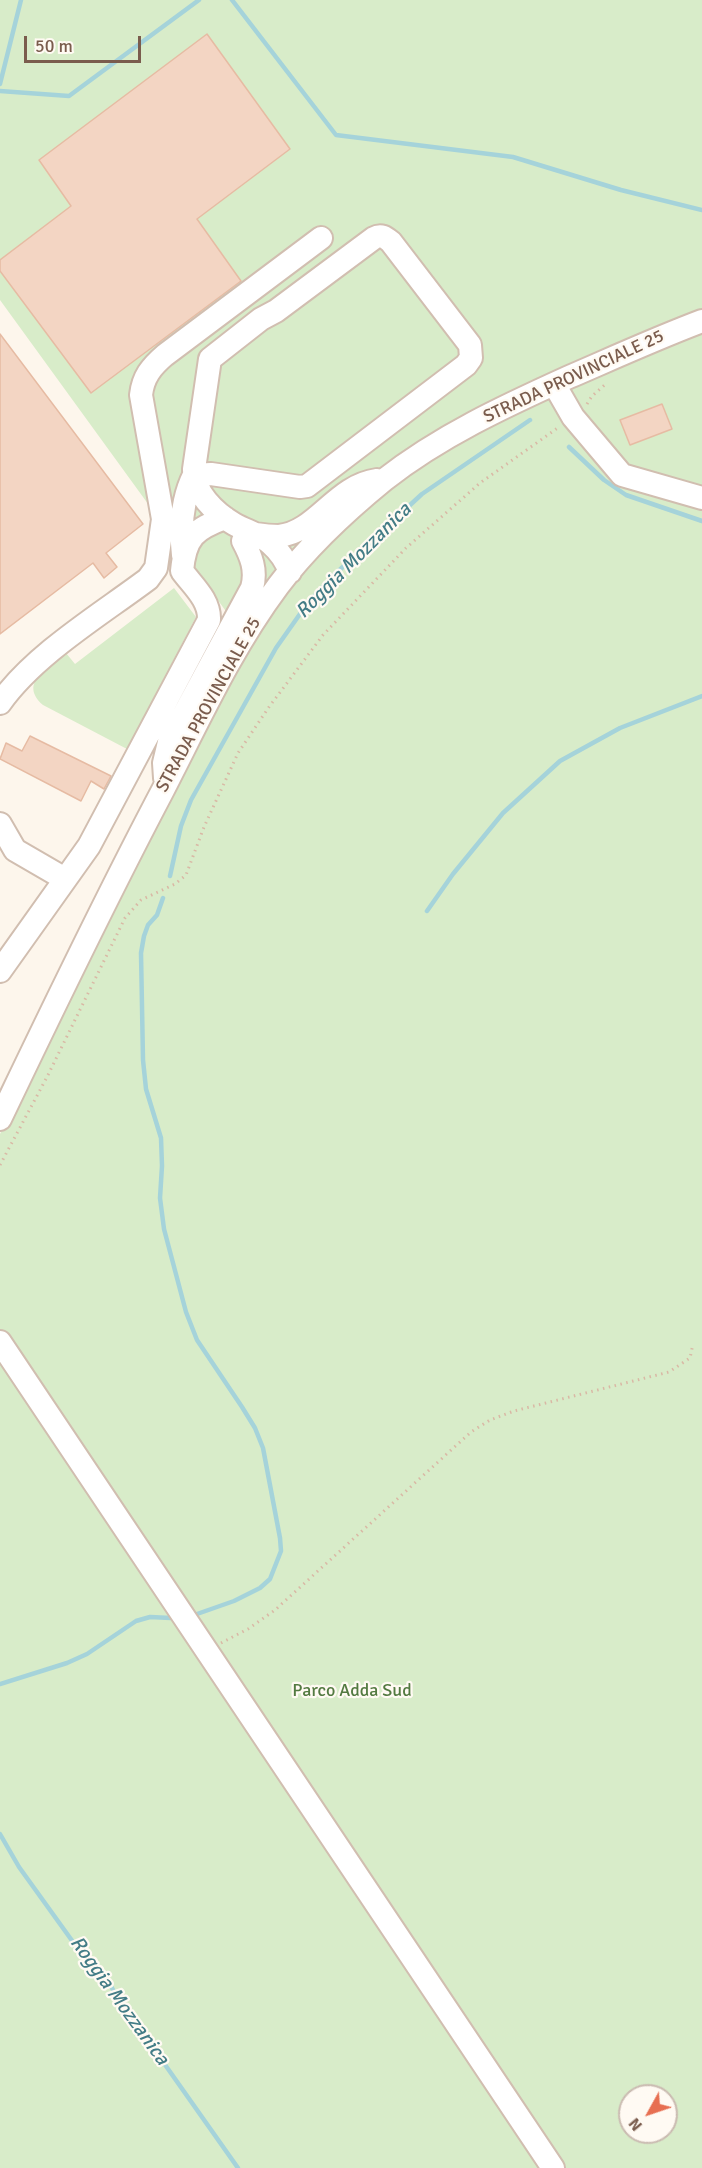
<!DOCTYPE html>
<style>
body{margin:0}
#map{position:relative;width:702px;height:2168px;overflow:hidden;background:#fdf6ec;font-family:Signika,sans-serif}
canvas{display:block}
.north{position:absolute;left:618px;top:2084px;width:60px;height:60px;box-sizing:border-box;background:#fffaf3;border:2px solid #cabbb1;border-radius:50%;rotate:230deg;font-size:16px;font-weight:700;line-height:24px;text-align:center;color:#7a5c4d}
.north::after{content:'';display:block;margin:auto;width:21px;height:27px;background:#e76f51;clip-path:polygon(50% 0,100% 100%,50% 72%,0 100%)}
.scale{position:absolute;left:24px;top:36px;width:117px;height:27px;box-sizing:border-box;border:3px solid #7a5c4d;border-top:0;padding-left:8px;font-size:18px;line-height:21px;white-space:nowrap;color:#7a5c4d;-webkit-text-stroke:4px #fffaf3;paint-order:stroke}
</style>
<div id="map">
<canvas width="702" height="2168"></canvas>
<div class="north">N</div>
<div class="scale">50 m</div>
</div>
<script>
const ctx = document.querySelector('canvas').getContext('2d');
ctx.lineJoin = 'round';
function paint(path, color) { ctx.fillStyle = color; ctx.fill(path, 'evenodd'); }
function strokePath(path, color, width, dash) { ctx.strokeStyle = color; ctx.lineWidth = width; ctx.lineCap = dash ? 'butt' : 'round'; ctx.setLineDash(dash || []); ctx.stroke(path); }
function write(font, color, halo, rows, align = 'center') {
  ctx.font = font + ' Signika,sans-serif'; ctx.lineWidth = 4.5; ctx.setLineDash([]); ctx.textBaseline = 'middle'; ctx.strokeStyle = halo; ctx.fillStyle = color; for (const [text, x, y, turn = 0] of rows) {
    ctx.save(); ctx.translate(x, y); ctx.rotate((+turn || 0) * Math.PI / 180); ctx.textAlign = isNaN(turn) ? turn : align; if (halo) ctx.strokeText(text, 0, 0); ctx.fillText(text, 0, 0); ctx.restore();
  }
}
const green = new Path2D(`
 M0,0H702V2168H0V1134L249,643L0,300ZM630,2096H666V2132H630Z
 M174,588L196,617L127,749L43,705C18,683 48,667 66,653L75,664Z`);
const stream = new Path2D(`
 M232,0L336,135L513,157L621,190L702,210
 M0,84L21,0
 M0,91L69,96L199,0
 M569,447L604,480L626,495L702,521
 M170,876L181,826L191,800L276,648L307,604L333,576L422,494L530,420
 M163,898L157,915L148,925L144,936L141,953L143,1060L146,1089L161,1138L162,1166L160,1198L164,1229L186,1312L197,1340L242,1407L255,1428L263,1448L280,1538L281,1551L270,1579L260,1588L234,1601L197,1614
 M427,911L453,874L503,813L560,761L620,728L702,696
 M0,1684L67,1663L87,1654L136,1621L150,1617L171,1618
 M0,1834L19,1867L73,1942L112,1988L124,2010L161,2059L238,2168`);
const building = new Path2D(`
 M207,34L290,149L197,219L241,281L91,393L0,271V260L71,206L39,160Z
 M0,334L143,524L106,553L117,567L104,578L93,563L0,634Z
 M662,404L672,429L630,445L620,420Z
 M30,736L111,776L104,789L91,781L81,801L0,759L6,743L22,751Z`);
const path = new Path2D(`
 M587,404L592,396L607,383
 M0,1165L47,1077L125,918L141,900L175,884L186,875L204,827L238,753L269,707L323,635L406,548L480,483L559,427
 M221,1643L248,1629L275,1610L471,1432L490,1420L514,1411L669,1372L690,1358L693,1344`);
const minor = new Path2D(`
 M554,384L573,417L622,475L702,498
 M255,534C262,535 271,536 279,536C317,532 335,486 377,480
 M183,555C180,528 182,499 194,475L211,474L300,487L307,486L466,365L471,358L470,345L391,242C385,237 381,234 374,238L276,311L261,319L210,359L194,469C193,492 215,513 234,524C246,531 260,534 271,544C279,551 286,561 290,572
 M0,703C35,654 100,615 148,579L156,568L163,519L141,395C143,377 151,367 165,355L321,238
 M165,778L164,763L169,742L252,588C257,570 251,556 243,541
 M0,824L15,850L65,879
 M0,971L89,846L209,620C210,600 193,586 182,571C185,537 195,529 225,518
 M0,1119C53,1008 106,898 163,790C199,720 231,649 278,586C308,546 346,511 384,480C440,436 505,406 569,377C613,358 657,338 702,321
 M0,1342L553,2168`);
const streetNames = [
 ["STRADA PROVINCIALE 25",574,377,-25],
 ["STRADA PROVINCIALE 25",209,705,-61]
];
const parkNames = [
 ["Parco Adda Sud",352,1691]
];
const waterNames = [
 ["Roggia Mozzanica",354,561,-45],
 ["Roggia Mozzanica",119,2001,54]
];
paint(green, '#d8ecc9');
strokePath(stream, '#a5d3da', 4.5);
paint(building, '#f3d5c3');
strokePath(building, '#e6bba3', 1.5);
strokePath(minor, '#d1beb0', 26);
strokePath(path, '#d9b8a5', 3, [1.5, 4.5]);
strokePath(minor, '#fff', 22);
write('18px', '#7a5c4d', '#fffaf3', streetNames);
write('18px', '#537a41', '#fffaf3', parkNames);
write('italic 20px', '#437c86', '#fffaf3', waterNames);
</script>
